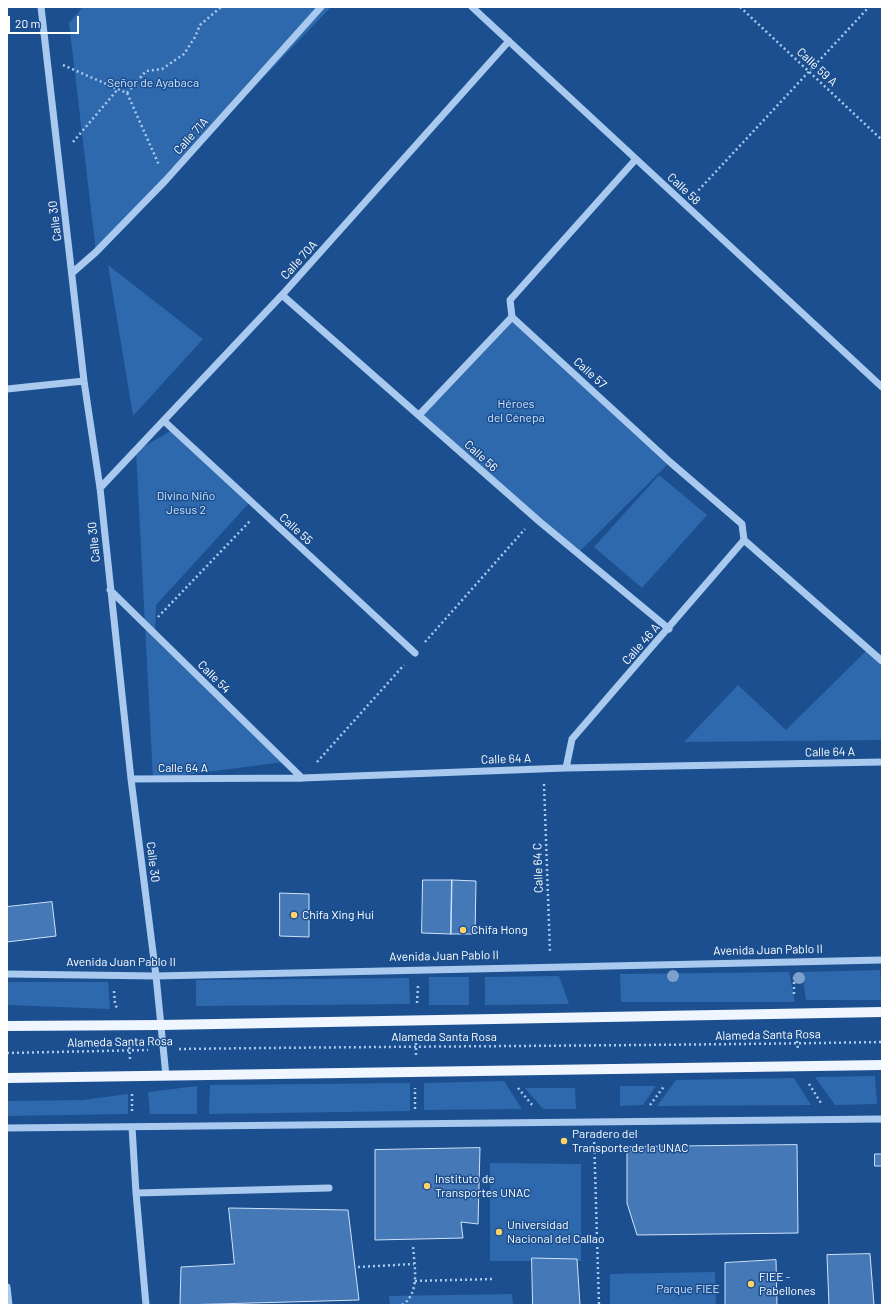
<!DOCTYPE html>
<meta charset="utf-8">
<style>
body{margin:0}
#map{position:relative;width:889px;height:1312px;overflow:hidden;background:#1b4f8f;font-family:Barlow,sans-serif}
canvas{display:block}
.frame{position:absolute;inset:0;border:8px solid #fff;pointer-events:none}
.scale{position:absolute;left:8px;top:16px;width:71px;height:18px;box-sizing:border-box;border:2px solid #fff;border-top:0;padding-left:5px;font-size:12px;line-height:14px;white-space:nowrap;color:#fff;-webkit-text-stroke:3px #1b4f8f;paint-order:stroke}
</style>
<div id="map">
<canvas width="889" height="1312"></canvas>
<div class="frame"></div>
<div class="scale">20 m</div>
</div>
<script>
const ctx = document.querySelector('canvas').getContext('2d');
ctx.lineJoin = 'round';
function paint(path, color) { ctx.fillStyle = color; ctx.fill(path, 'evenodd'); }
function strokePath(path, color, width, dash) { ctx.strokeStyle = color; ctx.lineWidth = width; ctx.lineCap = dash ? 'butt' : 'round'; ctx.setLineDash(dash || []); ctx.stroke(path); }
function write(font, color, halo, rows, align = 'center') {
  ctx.font = font + ' Barlow,sans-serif'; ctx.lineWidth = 3; ctx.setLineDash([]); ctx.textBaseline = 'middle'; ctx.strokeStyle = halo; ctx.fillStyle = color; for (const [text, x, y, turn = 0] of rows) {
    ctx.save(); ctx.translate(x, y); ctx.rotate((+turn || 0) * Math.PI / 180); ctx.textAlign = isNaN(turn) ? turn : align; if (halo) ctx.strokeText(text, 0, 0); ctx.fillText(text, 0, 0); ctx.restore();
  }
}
const green = new Path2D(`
 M83,7H331L96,252L69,23Z
 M108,265L203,339L133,416Z
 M512,317L670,462L577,554L419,415Z
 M174,429L251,501L156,605L155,633L284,762L153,779L136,451Z
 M659,475L707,515L642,588L594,547Z
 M866,651L882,665V740L684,742L738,685L786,730Z
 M880,970L881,1000H806L802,972Z
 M789,972L795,1002H621L620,974Z
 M559,976L569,1004L485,1005V977Z
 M429,977H469V1005H429Z
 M409,978L410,1004L196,1006V980Z
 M7,982H108L110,1009L7,1005Z
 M875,1076L877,1104L835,1105L815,1077Z
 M794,1078L811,1105L657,1106L676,1080Z
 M504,1081L522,1109L424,1110V1083Z
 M410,1083V1111L209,1114L210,1085Z
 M197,1086V1114H150L148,1092Z
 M620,1086H656L643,1105L620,1106Z
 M525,1088H575L576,1109H543Z
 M128,1094V1114L7,1116V1101L83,1100Z
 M490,1163L581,1164V1261H490Z
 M715,1272L716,1305H610V1274Z
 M512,1294L513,1305H390L389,1296Z`);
const building = new Path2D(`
 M423,880H452L451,934L422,933Z
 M452,880L476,881L475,934H451Z
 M280,893L309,894V937L280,936Z
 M52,902L56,936L7,942V907Z
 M797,1145L798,1233L637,1235L627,1203V1147Z
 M480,1148L478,1224L461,1222L463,1238L375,1240V1150Z
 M875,1154H882V1166H875Z
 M229,1208L348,1210L359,1300L180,1305L181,1267L234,1264Z
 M870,1254L874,1305H829L827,1255Z
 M532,1258L577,1259L580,1305H533Z
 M776,1260L777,1305H725V1263Z`);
const path = new Path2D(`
 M740,7L882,140
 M63,65L127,93L159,165
 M127,93L146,71L162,69L184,54L195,37L200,25L221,7
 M73,142L118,89
 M695,194L869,7
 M158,617L250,521
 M425,642L525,529
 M317,762L404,665
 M544,784L550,953
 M794,977V996
 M114,991L115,1004L117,1008
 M417,1003L418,986
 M796,1031L798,1050
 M129,1042L130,1059
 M179,1049C413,1046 648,1046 882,1042
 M7,1053L148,1050
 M416,1055V1036
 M809,1084L821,1103
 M518,1088L533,1106
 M132,1094V1111
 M650,1105L665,1085
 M415,1109V1088
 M594,1137L599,1305
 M358,1267L414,1264
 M415,1281L492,1279
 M402,1305C421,1293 414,1265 413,1245`);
const minor = new Path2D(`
 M41,7L84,381L100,488L131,779L156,976L166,1076
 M472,7L882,387
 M72,273L96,252L166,180L321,7
 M282,295L540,522L669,629
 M512,317L670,462L742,524L744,540
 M512,317L510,300L636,159
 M7,389L84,381
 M419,415L512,317
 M164,421L415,653
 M100,488L282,295L509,41
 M744,540L882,661
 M110,590L302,778
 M566,768L572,739L744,540
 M131,779L302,778L566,768L882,762
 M7,974L156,976L882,960
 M132,1127L136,1193
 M7,1128L882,1119
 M7,1287L9,1305
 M146,1305L136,1193L329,1188`);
const major = new Path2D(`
 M7,1026L161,1025L882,1012
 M7,1078L882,1065`);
const trees = [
 [673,976],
 [799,978]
];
const markers = [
 [294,915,4,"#ffd166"],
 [463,930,4,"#ffd166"],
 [564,1141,4,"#ffd166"],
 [427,1186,4,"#ffd166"],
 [499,1232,4,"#ffd166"],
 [751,1284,4,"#ffd166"]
];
const streetNames = [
 ["Calle 59 A",817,67,43],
 ["Calle 71A",191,136,-48],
 ["Calle 58",684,189,43],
 ["Calle 30",55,221,-97],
 ["Calle 70A",299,260,-48],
 ["Calle 57",590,373,42],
 ["Calle 56",481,456,42],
 ["Calle 55",296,529,42],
 ["Calle 30",94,542,-96],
 ["Calle 46 A",641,644,-49],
 ["Calle 54",214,677,45],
 ["Calle 64 A",830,752,-1],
 ["Calle 64 A",506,759,-2],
 ["Calle 64 A",183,768],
 ["Calle 30",153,862,83],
 ["Calle 64 C",538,868,-92],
 ["Avenida Juan Pablo II",768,950,-1],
 ["Avenida Juan Pablo II",444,956,-1],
 ["Avenida Juan Pablo II",121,962],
 ["Alameda Santa Rosa",768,1035,-1],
 ["Alameda Santa Rosa",444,1037],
 ["Alameda Santa Rosa",120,1042,-1]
];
const parkNames = [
 ["Señor de Ayabaca",153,83],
 ["Héroes",516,404],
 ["del Cénepa",516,418],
 ["Divino Niño",186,496],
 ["Jesus 2",186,510],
 ["Parque FIEE",688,1289]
];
const poiNames = [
 ["Chifa Xing Hui",302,915],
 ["Chifa Hong",471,930],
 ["Paradero del",572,1134],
 ["Transporte de la UNAC",572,1148],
 ["Instituto de",435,1179],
 ["Transportes UNAC",435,1193],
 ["Universidad",507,1225],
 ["Nacional del Callao",507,1239],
 ["FIEE -",759,1277],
 ["Pabellones",759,1291]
];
paint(green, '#2e69ad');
paint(building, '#4478b7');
strokePath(building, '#cfe3fa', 1);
strokePath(path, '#a9c9ee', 2.5, [2, 3]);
strokePath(minor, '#a9c9ee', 7);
strokePath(major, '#f0f6ff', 10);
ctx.fillStyle = '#7ea0ca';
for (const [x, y] of trees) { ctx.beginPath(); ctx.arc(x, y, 6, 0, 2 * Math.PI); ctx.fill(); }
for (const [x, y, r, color] of markers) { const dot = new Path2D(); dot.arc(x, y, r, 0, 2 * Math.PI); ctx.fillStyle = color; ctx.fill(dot); strokePath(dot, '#1b4f8f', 1.5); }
write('12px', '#fff', '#1b4f8f', streetNames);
write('12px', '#cfe3fa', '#1b4f8f', parkNames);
write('12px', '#fff', '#1b4f8f', poiNames, 'left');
</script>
